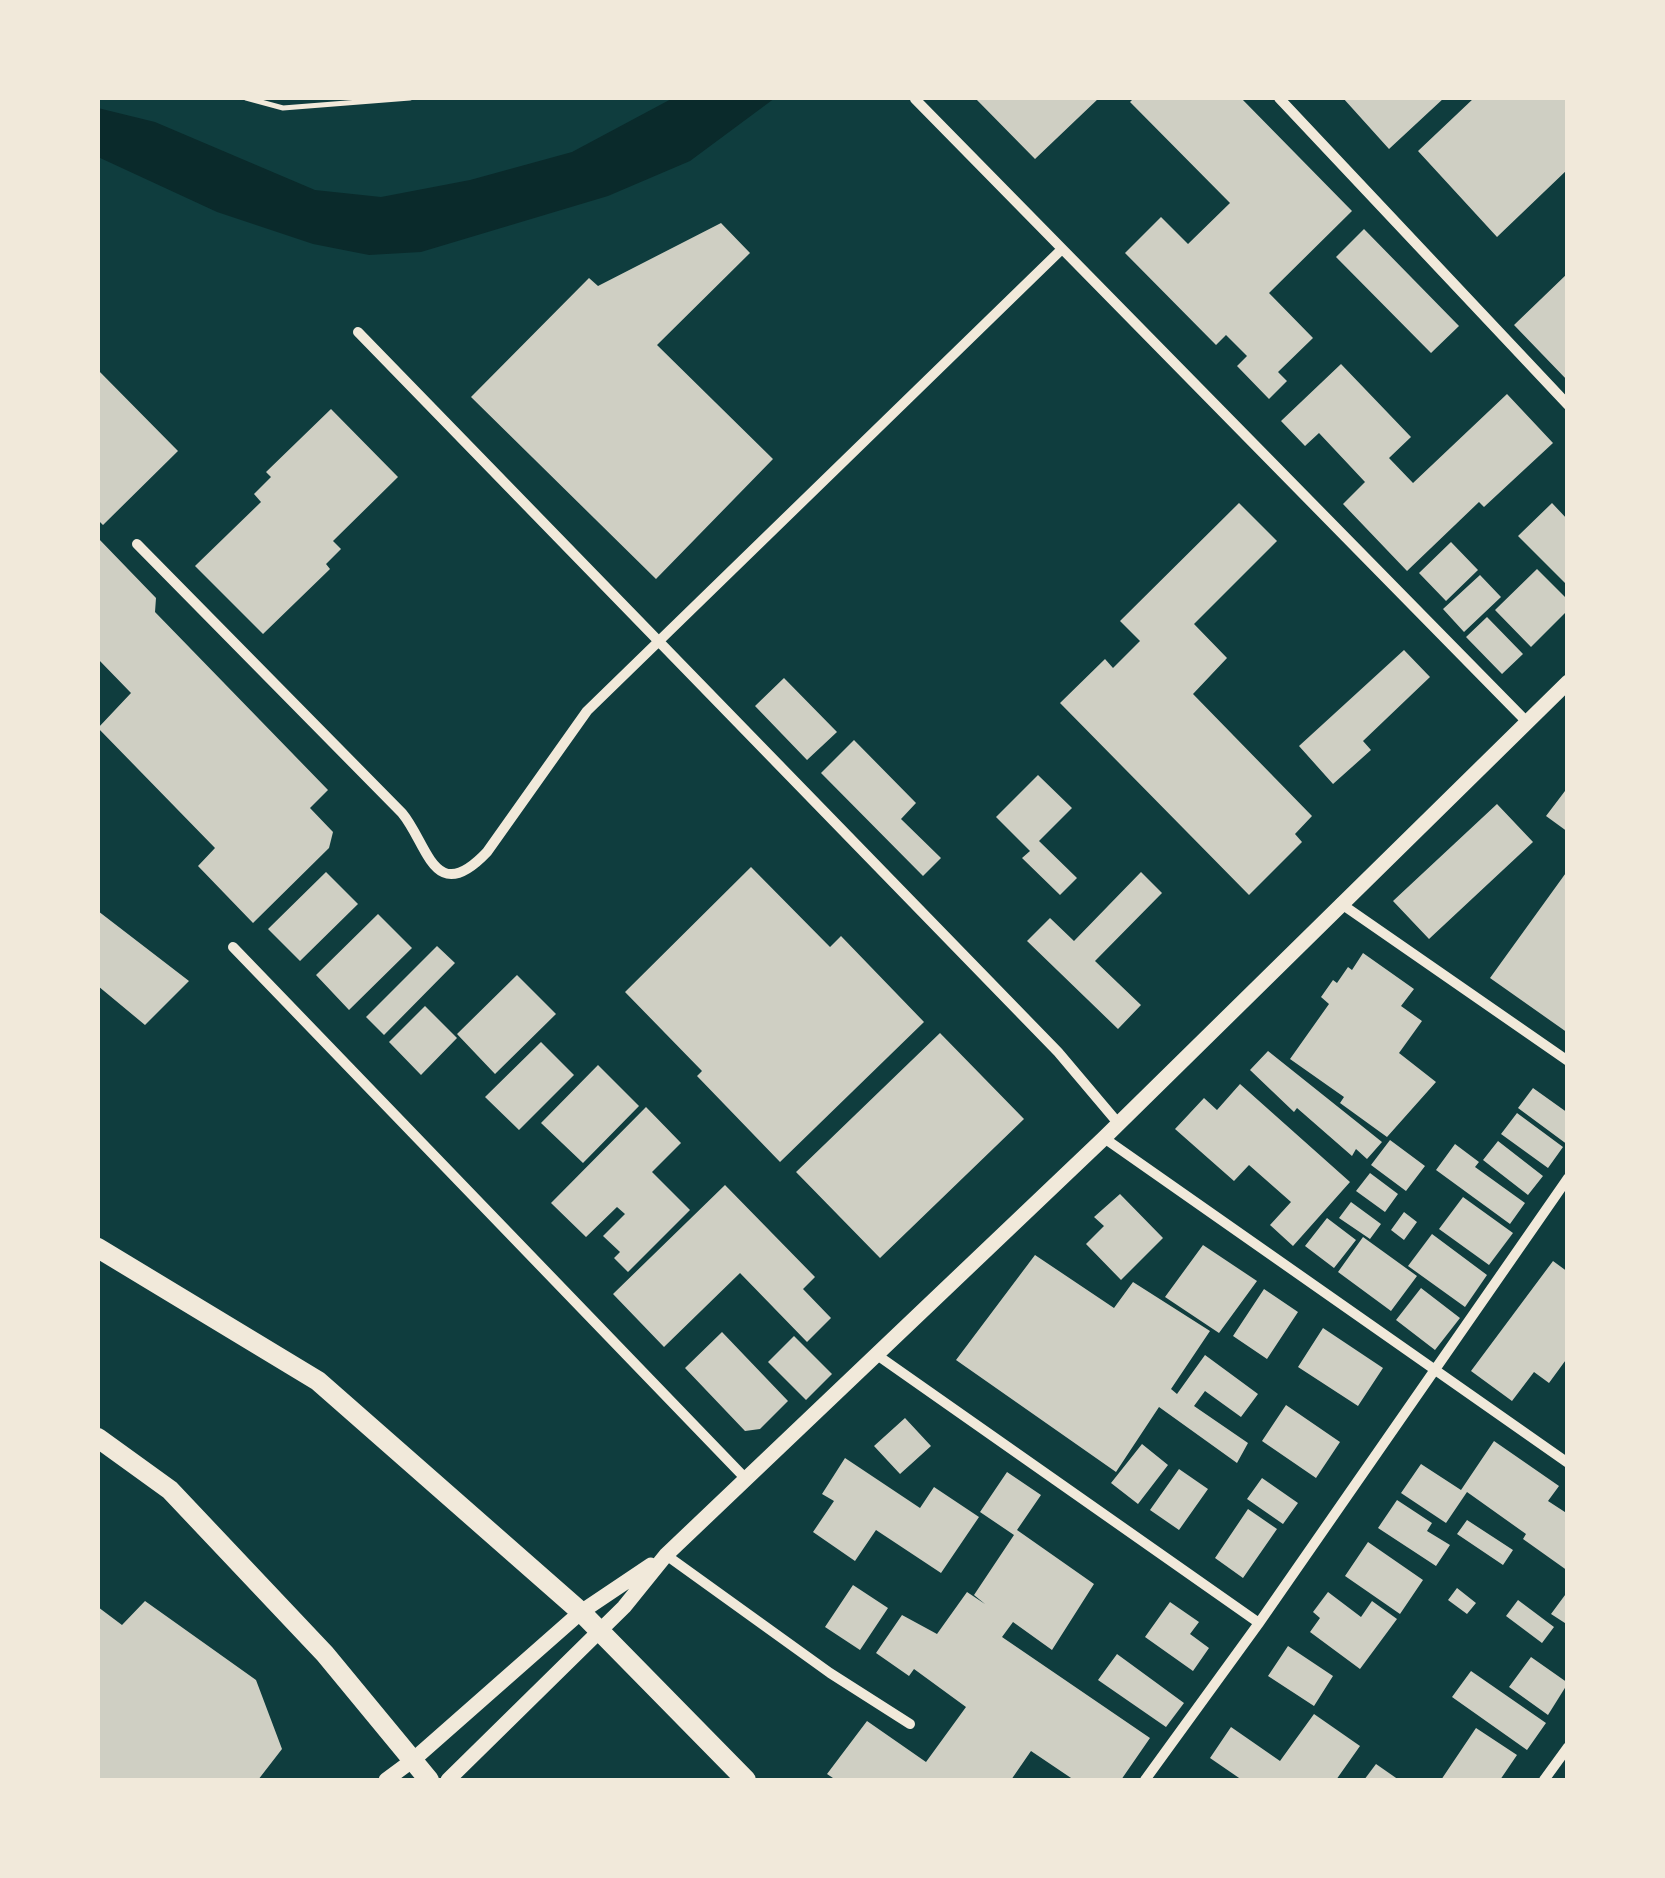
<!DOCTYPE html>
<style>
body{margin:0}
#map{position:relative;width:1665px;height:1878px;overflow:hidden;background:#0f3d3e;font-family:Montserrat,sans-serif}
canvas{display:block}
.frame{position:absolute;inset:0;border:100px solid #f1e9da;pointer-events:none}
</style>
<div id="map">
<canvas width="1665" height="1878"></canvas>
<div class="frame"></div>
</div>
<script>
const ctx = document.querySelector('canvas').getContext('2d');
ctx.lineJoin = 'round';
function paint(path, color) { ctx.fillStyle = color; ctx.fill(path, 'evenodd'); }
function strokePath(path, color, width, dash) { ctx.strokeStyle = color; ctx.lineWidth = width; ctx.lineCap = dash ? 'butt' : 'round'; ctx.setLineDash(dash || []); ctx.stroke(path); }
const water = new Path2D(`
 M673,98H775L690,161L608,196L421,252L369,255L313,244L217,212L98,157V108L155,122L315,190L381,197L470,180L572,152Z`);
const building = new Path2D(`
 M975,98H1099L1035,159Z
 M1134,98H1241L1352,211L1269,293L1313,338L1278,372L1287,381L1269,399L1237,366L1247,356L1226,335L1216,345L1125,253L1161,217L1188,244L1230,203L1130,102Z
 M1343,98H1444L1389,149Z
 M1474,98H1568V169L1497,237L1418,151Z
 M721,223L750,253L657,345L773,459L656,579L471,397L589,278L598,286Z
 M1364,229L1459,326L1431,353L1336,257Z
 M1568,273V381L1514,325Z
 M1341,364L1411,437L1389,458L1413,483L1507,394L1553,443L1484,507L1479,502L1407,571L1343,504L1365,482L1319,433L1305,446L1281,421Z
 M98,370L178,451L103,525L98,520Z
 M331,409L398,477L333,541L341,549L326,564L330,569L263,634L195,566L261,502L254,494L271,477L266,472Z
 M1239,503L1277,541L1194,624L1227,658L1193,694L1312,816L1295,834L1302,842L1249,895L1060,703L1105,659L1113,668L1140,641L1120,621Z
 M1552,503L1568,520V586L1518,536Z
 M98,538L156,598L155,612L328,790L310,808L333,832L329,848L253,923L198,866L215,848L98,728L131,693L98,659Z
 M1451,542L1478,570L1446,601L1419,573Z
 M1537,569L1568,600V610L1531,647L1495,610Z
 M1480,575L1501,597L1464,632L1443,609Z
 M1487,617L1523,654L1502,674L1466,637Z
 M1404,650L1430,677L1363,741L1371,750L1333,784L1299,746Z
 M784,678L837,732L807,760L755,706Z
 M854,740L916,803L901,819L941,858L923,876L821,773Z
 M1038,775L1072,808L1039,841L1077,878L1060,895L1022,858L1030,851L996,817Z
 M1568,787V832L1546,816Z
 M1497,804L1533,842L1429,939L1393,901Z
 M751,867L830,947L841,936L924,1022L780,1162L697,1076L702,1071L625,992Z
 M1568,870V1033L1490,978Z
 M326,872L358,904L300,961L268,929Z
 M1141,872L1162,893L1095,961L1141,1005L1118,1029L1027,941L1050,918L1074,941Z
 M98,911L189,981L145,1025L98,986Z
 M378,914L412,948L349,1010L316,975Z
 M437,946L455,963L384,1035L366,1017Z
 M1363,953L1414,989L1401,1006L1422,1021L1399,1053L1436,1082L1387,1137L1340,1103L1344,1097L1290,1059L1329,1004L1321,997L1333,980L1337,983L1348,967L1352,970Z
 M517,975L556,1014L495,1074L457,1034Z
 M425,1006L457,1038L421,1075L389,1042Z
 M940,1033L1024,1119L880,1258L796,1172Z
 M541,1042L574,1075L519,1130L485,1097Z
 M1268,1051L1382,1142L1367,1159L1356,1149L1352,1156L1297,1108L1294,1112L1250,1070Z
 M598,1065L639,1106L583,1163L541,1123Z
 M1240,1084L1350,1182L1293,1246L1270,1225L1291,1202L1249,1165L1234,1181L1175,1129L1204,1098L1217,1110Z
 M1533,1088L1568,1113V1145L1518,1108Z
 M646,1107L681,1143L652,1172L690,1210L628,1272L614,1258L620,1252L603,1236L625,1214L617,1207L586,1237L551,1203Z
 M1517,1113L1563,1147L1548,1168L1501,1134Z
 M1390,1140L1425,1166L1406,1191L1371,1165Z
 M1498,1141L1543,1176L1528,1195L1483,1160Z
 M1455,1144L1479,1162L1475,1167L1525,1203L1510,1224L1436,1170Z
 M1370,1173L1398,1194L1385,1212L1356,1191Z
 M725,1185L815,1277L803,1289L831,1318L807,1342L740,1273L664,1347L613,1294Z
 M1120,1194L1163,1238L1121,1280L1086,1244L1104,1226L1094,1217Z
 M1463,1197L1513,1233L1489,1265L1439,1229Z
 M1351,1202L1381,1224L1370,1239L1339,1218Z
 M1404,1212L1417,1222L1404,1240L1391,1230Z
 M1327,1218L1356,1240L1334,1268L1305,1246Z
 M1432,1234L1487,1275L1465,1307L1408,1266Z
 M1363,1237L1417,1276L1391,1311L1338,1272Z
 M1203,1245L1257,1281L1219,1333L1165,1297Z
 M1035,1255L1114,1308L1133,1282L1210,1331L1171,1389L1177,1394L1205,1355L1258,1394L1241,1417L1205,1391L1194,1406L1248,1443L1237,1463L1159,1407L1116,1472L956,1360Z
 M1553,1261L1568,1272V1357L1549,1383L1534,1372L1512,1401L1471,1371Z
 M1421,1288L1460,1318L1435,1350L1396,1320Z
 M1264,1289L1298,1312L1267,1359L1233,1336Z
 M1323,1328L1383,1368L1358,1406L1298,1367Z
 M722,1332L788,1401L760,1429L745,1431L685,1368Z
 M794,1336L832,1374L806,1400L768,1362Z
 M1286,1405L1340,1442L1316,1478L1262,1441Z
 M905,1418L931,1446L900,1474L874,1446Z
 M1494,1441L1559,1486L1548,1501L1568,1514V1571L1523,1539L1526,1534L1467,1492L1446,1523L1401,1493L1421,1464L1461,1490Z
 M1142,1444L1168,1465L1138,1504L1111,1483Z
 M845,1458L920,1508L934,1487L979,1517L941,1573L876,1530L855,1561L813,1532L834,1501L822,1494Z
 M1179,1469L1208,1489L1179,1530L1150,1510Z
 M1007,1472L1041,1495L1017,1530L1094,1584L1052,1650L1013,1622L1002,1637L1150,1738L1121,1780H1074L1031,1751L1011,1780H836L827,1774L867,1721L926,1762L966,1707L914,1669L909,1676L876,1653L902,1615L937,1634L967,1592L985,1604L974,1595L1014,1535L980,1512Z
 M1262,1478L1298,1503L1283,1524L1247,1499Z
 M1397,1500L1432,1523L1427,1531L1450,1545L1436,1566L1378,1528Z
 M1248,1509L1277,1529L1243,1578L1215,1558Z
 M1467,1520L1513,1550L1503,1565L1457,1534Z
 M1368,1542L1423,1580L1400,1614L1345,1576Z
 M853,1585L888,1608L860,1650L825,1627Z
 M1457,1588L1476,1603L1467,1614L1448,1600Z
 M1568,1591V1625L1551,1614Z
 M1328,1592L1361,1617L1372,1601L1397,1619L1360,1669L1310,1632L1320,1618L1313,1612Z
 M1518,1600L1554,1627L1542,1643L1506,1616Z
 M145,1601L256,1680L282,1749L258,1780H98V1607L122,1625Z
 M1170,1602L1199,1622L1190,1634L1209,1648L1193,1671L1145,1637Z
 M1288,1646L1333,1676L1314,1706L1268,1676Z
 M1117,1654L1184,1703L1166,1727L1098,1680Z
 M1531,1657L1568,1683L1548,1715L1509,1687Z
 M1471,1671L1546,1723L1527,1750L1452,1697Z
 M1314,1714L1360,1746L1336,1780H1242L1210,1758L1231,1727L1280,1761Z
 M1476,1728L1517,1755L1500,1780H1441Z
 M1376,1764L1399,1780H1364Z`);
const path = new Path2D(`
 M246,98L283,108L410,98`);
const minor = new Path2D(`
 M1279,98L1568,405
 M915,99L1526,721
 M358,332L1058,1052L1118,1123
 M137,544L402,813C428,844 434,908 487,852L587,711L1062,249
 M1340,903L1568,1061
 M233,947L746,1479
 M1104,1138L1568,1463
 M877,1355L1259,1623
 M666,1555L830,1673L910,1724
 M1145,1780L1259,1623L1568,1178
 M1544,1780L1568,1747`);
const tertiary = new Path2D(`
 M386,1780L413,1760L581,1612L651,1565
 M448,1780L624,1607L666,1555L1104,1138L1568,682`);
const trunk = new Path2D(`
 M98,1248L318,1381L581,1612L746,1780
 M98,1438L170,1490L325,1654L429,1780`);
paint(water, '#0a2a2b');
paint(building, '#cfcfc3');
strokePath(path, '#f1e9da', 5);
strokePath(minor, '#f1e9da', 10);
strokePath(tertiary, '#f1e9da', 15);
strokePath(trunk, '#f1e9da', 20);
</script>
